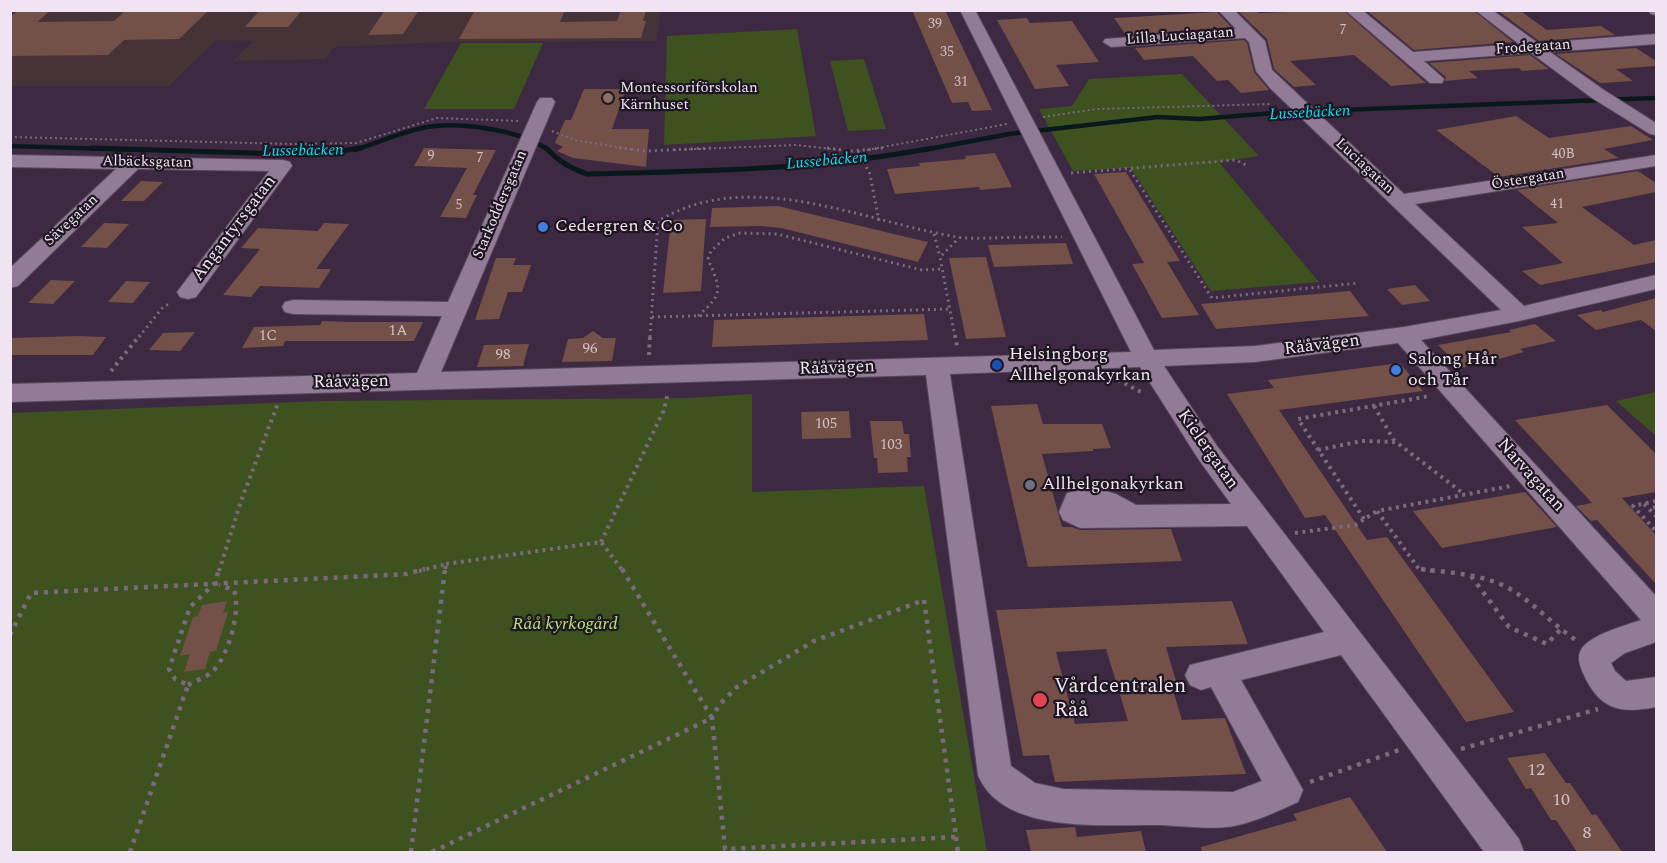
<!DOCTYPE html>
<meta charset="utf-8">
<style>
body{margin:0}
#map{position:relative;width:1667px;height:863px;overflow:hidden;background:#3d2941;font-family:Spectral,serif}
canvas{display:block}
.frame{position:absolute;inset:0;border:12px solid #f0e4f3;pointer-events:none}
</style>
<div id="map">
<canvas width="1667" height="863"></canvas>
<div class="frame"></div>
</div>
<script>
const ctx = document.querySelector('canvas').getContext('2d');
ctx.lineJoin = 'round';
function paint(path, color) { ctx.fillStyle = color; ctx.fill(path, 'evenodd'); }
function strokePath(path, color, width, dash) { ctx.strokeStyle = color; ctx.lineWidth = width; ctx.lineCap = dash ? 'butt' : 'round'; ctx.setLineDash(dash || []); ctx.stroke(path); }
function write(font, color, halo, rows, align = 'center') {
  ctx.font = font + ' Spectral,serif'; ctx.lineWidth = 4.5; ctx.setLineDash([]); ctx.textBaseline = 'middle'; ctx.strokeStyle = halo; ctx.fillStyle = color; for (const [text, x, y, turn = 0] of rows) {
    ctx.save(); ctx.translate(x, y); ctx.rotate((+turn || 0) * Math.PI / 180); ctx.textAlign = isNaN(turn) ? turn : align; if (halo) ctx.strokeText(text, 0, 0); ctx.fillText(text, 0, 0); ctx.restore();
  }
}
const industrial = new Path2D(`
 M10,11H661L656,41L447,42L334,47L326,59L233,61L253,41L216,40L169,86H11Z`);
const green = new Path2D(`
 M797,29L816,136L664,145L667,36Z
 M461,43H543L514,109H424Z
 M864,59L886,129L848,131L830,61Z
 M1182,74L1259,156L1219,162L1319,282L1211,291L1131,168L1073,171L1039,109L1072,106L1089,79Z
 M1656,392V436L1616,401Z
 M752,394V492L924,486L987,852H11V413L324,401L689,398Z`);
const streamFar1 = new Path2D(`
 M10,146L143,150
 M355,150C377,143 399,133 422,128C455,121 520,129 548,150
 M924,150L1009,134L1158,117L1199,119L1287,112L1656,98`);
const stream = new Path2D(`
 M92,148L315,155L360,148
 M546,148C558,161 571,169 587,174C702,171 818,170 932,148`);
const building = new Path2D(`
 M19,10H51L37,22L114,21L126,10H209L179,39L124,40L108,55L10,56V17Z
 M260,10H302L288,27H245Z
 M385,10H419L403,34L368,35Z
 M475,10H565L560,22L617,21L621,10H646L643,21H646L641,38L459,39Z
 M912,10H945L992,110L972,111L968,102L952,103Z
 M1256,10L1259,13L1343,10L1426,83L1391,86L1354,55L1290,61L1316,85L1294,87L1274,69L1267,39L1238,11Z
 M1366,10H1473L1513,42L1414,50Z
 M1497,10H1519L1547,30L1601,26L1615,35L1539,41Z
 M1217,12L1231,27L1126,35L1114,18Z
 M1027,18L1030,23L1072,21L1099,62L1056,65L1069,86L1035,89L997,20Z
 M1244,40L1247,43L1254,72L1269,90L1241,93L1228,80L1217,81L1193,56L1144,60L1135,48Z
 M1636,48L1656,61V66L1616,69L1633,81L1600,83L1556,54Z
 M1530,55L1549,69L1522,71L1519,68L1469,71L1478,78L1445,81L1446,77L1429,63Z
 M584,89H626L612,129H649L646,167L573,158L557,151L563,147L555,143L565,120H571Z
 M1516,116L1549,138L1631,126L1653,140L1604,149L1619,158L1499,177L1436,130Z
 M424,148L496,150L473,195H477L466,218L440,217L467,168L414,166Z
 M995,153L1012,187L980,190L979,187L895,194L887,169L920,166L919,163L966,159L965,156Z
 M1638,171L1656,183V192L1582,207L1634,245L1656,240V262L1540,285L1522,271L1563,263L1522,227L1558,223L1517,190Z
 M1126,172L1180,261L1167,262L1199,315L1162,318L1132,264L1144,263L1094,174Z
 M141,181L163,182L144,201H121Z
 M778,206L902,236L928,242L918,262L781,228L761,226L710,227L712,208Z
 M706,219L701,291L663,293L671,220Z
 M104,223L129,224L107,248L81,247Z
 M324,223L349,224L316,269H331L319,288L260,286L251,297L223,295L260,249L241,248L258,228L318,231Z
 M1066,243L1073,264L994,267L988,245Z
 M986,257L1006,337L966,339L949,258Z
 M496,258H516L513,265H531L522,292H508L499,319L475,320Z
 M51,280L75,281L53,304L28,303Z
 M126,281L150,282L133,303L108,302Z
 M1415,285L1430,301L1402,305L1387,289Z
 M1350,291L1369,316L1216,329L1201,304Z
 M1656,298V331L1641,320L1596,330L1577,315L1601,310L1603,312Z
 M924,314L928,340L712,347L714,320Z
 M322,321L352,322H423L414,341H285L283,346L242,348L254,327L320,325Z
 M1535,324L1556,341L1520,349L1524,352L1484,363L1461,368L1438,345L1511,332L1509,330Z
 M593,331L603,338H616L612,361L562,362L568,339L583,338Z
 M195,332L180,351L149,350L163,333Z
 M79,336L106,337L93,355H10V338Z
 M529,344L523,366L477,367L484,345Z
 M1400,363L1423,391L1279,410L1367,540L1387,537L1514,712L1466,722L1325,515L1305,518L1227,394L1274,388L1268,380Z
 M1037,404L1043,424H1102L1111,448L1093,449V451L1042,454L1062,527H1072L1080,530L1171,529L1182,561L1028,567L991,406Z
 M1607,405L1656,454V492L1622,498L1656,535V584L1597,520L1591,521L1576,506L1592,503L1515,420Z
 M849,411L851,438L802,439L801,412Z
 M870,421H902L904,434H909L911,457H907L908,472L878,473L877,458H874Z
 M1525,492L1557,527L1442,548L1413,511Z
 M227,601L223,613L228,612L216,651L210,652L205,669L184,672L190,654L180,656L193,617L198,616L202,605Z
 M1232,601L1248,644L1166,647L1176,681H1170L1182,720L1225,718L1246,774L1055,782L1049,755L1023,756L996,610ZM1106,649L1128,721L1075,724L1056,652Z
 M1545,753L1566,783H1570L1592,815L1596,814L1622,852H1577L1556,820H1551L1531,788L1526,789L1507,758Z
 M1350,797L1387,852H1202L1201,847L1297,820L1293,814Z
 M1075,827L1077,837L1141,831L1146,852H1031L1026,830Z`);
const pathFar3 = new Path2D(`
 M1043,117L1097,109L1272,104
 M552,131L575,140L635,150
 M10,137L291,144L356,143L437,118L519,121
 M674,150L796,145L841,150
 M867,150L1007,124`);
const pathFar2 = new Path2D(`
 M619,148L647,151L711,148
 M827,148L851,151L884,148
 M858,151L870,174L879,221
 M1130,170L1212,298L1359,283
 M1071,173L1236,160L1246,165
 M934,234L940,257
 M698,316C724,293 721,290 708,259L711,251L725,238L740,233L777,234L922,270L942,269
 M652,317L951,309
 M139,337L163,307L171,303
 M650,337L658,221C750,166 861,221 957,237C968,239 981,238 993,238C1016,237 1039,237 1062,237
 M955,337L940,257L959,238`);
const pathFar1 = new Path2D(`
 M955,335L957,346
 M649,355L650,335
 M111,371L140,335
 M1118,380L1143,393
 M1374,406L1395,442
 M1318,450L1362,441L1396,442L1464,494
 M1656,501L1633,506L1656,531
 M1644,504L1656,516
 M1656,507L1653,508L1656,512
 M1364,519L1298,419L1430,396
 M1295,533L1355,525L1377,511
 M601,542L664,410L668,392
 M446,564L601,542L623,571
 M219,571L241,501L278,403
 M419,571L446,564L445,571
 M1433,571L1419,569L1377,511L1511,486`);
const path = new Path2D(`
 M622,569L712,718
 M1421,569C1451,573 1484,574 1510,589C1534,603 1553,625 1576,640
 M1471,576L1509,627L1547,644L1560,630
 M924,600L956,837L725,849L712,718L719,705L737,687L814,641Z
 M10,635L31,593L406,574L425,569
 M188,685C195,681 207,677 213,671C229,655 241,610 234,590L219,585
 M1461,749L1598,709
 M1310,782L1399,750
 M956,837L958,852
 M130,852L188,685L175,679L169,669L190,607L215,583L219,569
 M411,852L445,569
 M432,852L712,718`);
const minor = new Path2D(`
 M960,10H975L1154,350L1255,346L1404,327L1501,310L1270,88L1256,71L1249,42L1245,38L1111,47L1103,42L1105,39L1236,29L1218,10H1234L1265,41L1272,70L1404,194L1656,155V166L1415,204L1524,306L1656,275V289L1519,321L1421,340L1656,596V642L1625,653L1611,663L1615,671L1626,681L1656,677V707C1621,714 1600,710 1584,675C1580,666 1576,657 1582,648C1593,634 1624,626 1641,620L1398,343L1255,362L1164,366L1217,446L1519,839L1524,852H1484L1341,655L1241,680L1303,790L1298,802C1278,811 1255,822 1234,826C1216,830 1181,826 1161,825C1108,824 1003,836 978,775L926,375L10,402V384L417,373L442,316L293,314L285,312L282,307L285,302L293,300L448,302L537,102L540,98H552L555,102L441,372L1131,352ZM1140,367L1199,460L1231,504L1136,505L1116,494L1092,487L1067,493L1059,512L1063,520L1080,528L1247,526L1324,632L1190,665L1185,675L1190,685L1201,690L1211,687L1262,781L1233,792L1063,789L1035,783L1011,766L950,374Z
 M1345,10H1362L1413,52L1519,44L1475,10H1492L1538,43L1656,34V44L1550,52L1604,90L1656,123V135L1650,134L1592,98L1531,53L1424,61L1444,79L1442,83H1430Z
 M1648,10H1656V15L1651,14Z
 M10,155L283,160L290,162L292,166L196,297L188,299L180,297L177,292L269,171L138,169L18,286L10,288V268L116,169L10,167Z`);
const markers = [
 [608,98,6,"#8d6e63"],
 [543,227,6,"#3f7fe0"],
 [997,365,6,"#1a4fb4"],
 [1396,370,6,"#3f7fe0"],
 [1030,485,6,"#6b7280"],
 [1040,700,8,"#e0444e"]
];
const farNumbernames = [
 ["39",935,25],
 ["7",1343,31],
 ["35",947,53],
 ["31",961,83],
 ["40B",1563,155],
 ["9",431,157],
 ["7",480,159],
 ["41",1557,205],
 ["5",459,206]
];
const farStreetnames = [
 ["Lilla Luciagatan",1180,37,-4],
 ["Frodegatan",1533,48,-4],
 ["Albäcksgatan",147,163,1],
 ["Luciagatan",1364,167,43],
 ["Östergatan",1528,180,-9],
 ["Starkoddersgatan",501,205,-67],
 ["Sävegatan",72,221,-43]
];
const farPoinames = [
 ["Montessoriförskolan",620,89],
 ["Kärnhuset",620,106]
];
const numberNames = [
 ["1A",398,332],
 ["1C",268,337],
 ["96",590,350],
 ["98",503,356],
 ["105",826,425],
 ["103",891,446]
];
const farWaternames = [
 ["Lussebäcken",1310,114,-3],
 ["Lussebäcken",303,152,-1],
 ["Lussebäcken",827,162,-5]
];
const poiNames = [
 ["Cedergren & Co",555,227],
 ["Helsingborg",1009,355],
 ["Allhelgonakyrkan",1009,376],
 ["Salong Hår",1408,360],
 ["och Tår",1408,381],
 ["Allhelgonakyrkan",1042,485]
];
const streetNames = [
 ["Angantyrsgatan",235,229,-53],
 ["Rååvägen",1322,346,-7],
 ["Rååvägen",837,369,-2],
 ["Rååvägen",351,383,-1],
 ["Kielergatan",1207,450,55],
 ["Narvagatan",1530,476,48]
];
const parkNames = [
 ["Råå kyrkogård",565,625]
];
const nearNumbernames = [
 ["12",1536,771],
 ["10",1561,801],
 ["8",1587,834]
];
const nearPoinames = [
 ["Vårdcentralen",1054,688],
 ["Råå",1054,712]
];
paint(industrial, '#463338');
paint(green, '#3e5220');
strokePath(streamFar1, '#08181b', 4.5);
strokePath(stream, '#08181b', 5);
paint(building, '#735048');
strokePath(minor, '#58485c', 2);
strokePath(pathFar3, '#7b6a7f', 2, [2, 3]);
strokePath(pathFar2, '#7b6a7f', 3, [2, 4]);
strokePath(pathFar1, '#7b6a7f', 4, [3, 4.5]);
strokePath(path, '#7b6a7f', 4.5, [4, 6]);
paint(minor, '#927b97');
for (const [x, y, r, color] of markers) { const dot = new Path2D(); dot.arc(x, y, r, 0, 2 * Math.PI); ctx.fillStyle = color; ctx.fill(dot); strokePath(dot, '#1e1620', 2); }
write('14px', '#d1bfc8', null, farNumbernames);
write('15px', '#f0e4f3', '#1e1620', farStreetnames);
write('15px', '#f0e4f3', '#1e1620', farPoinames, 'left');
write('15px', '#d1bfc8', null, numberNames);
write('italic 16px', '#04e2fb', '#1e1620', farWaternames);
write('18px', '#f0e4f3', '#1e1620', poiNames, 'left');
write('18px', '#f0e4f3', '#1e1620', streetNames);
write('italic 18px', '#b6e378', '#1e1620', parkNames);
write('18px', '#d1bfc8', null, nearNumbernames);
write('21px', '#f0e4f3', '#1e1620', nearPoinames, 'left');
</script>
